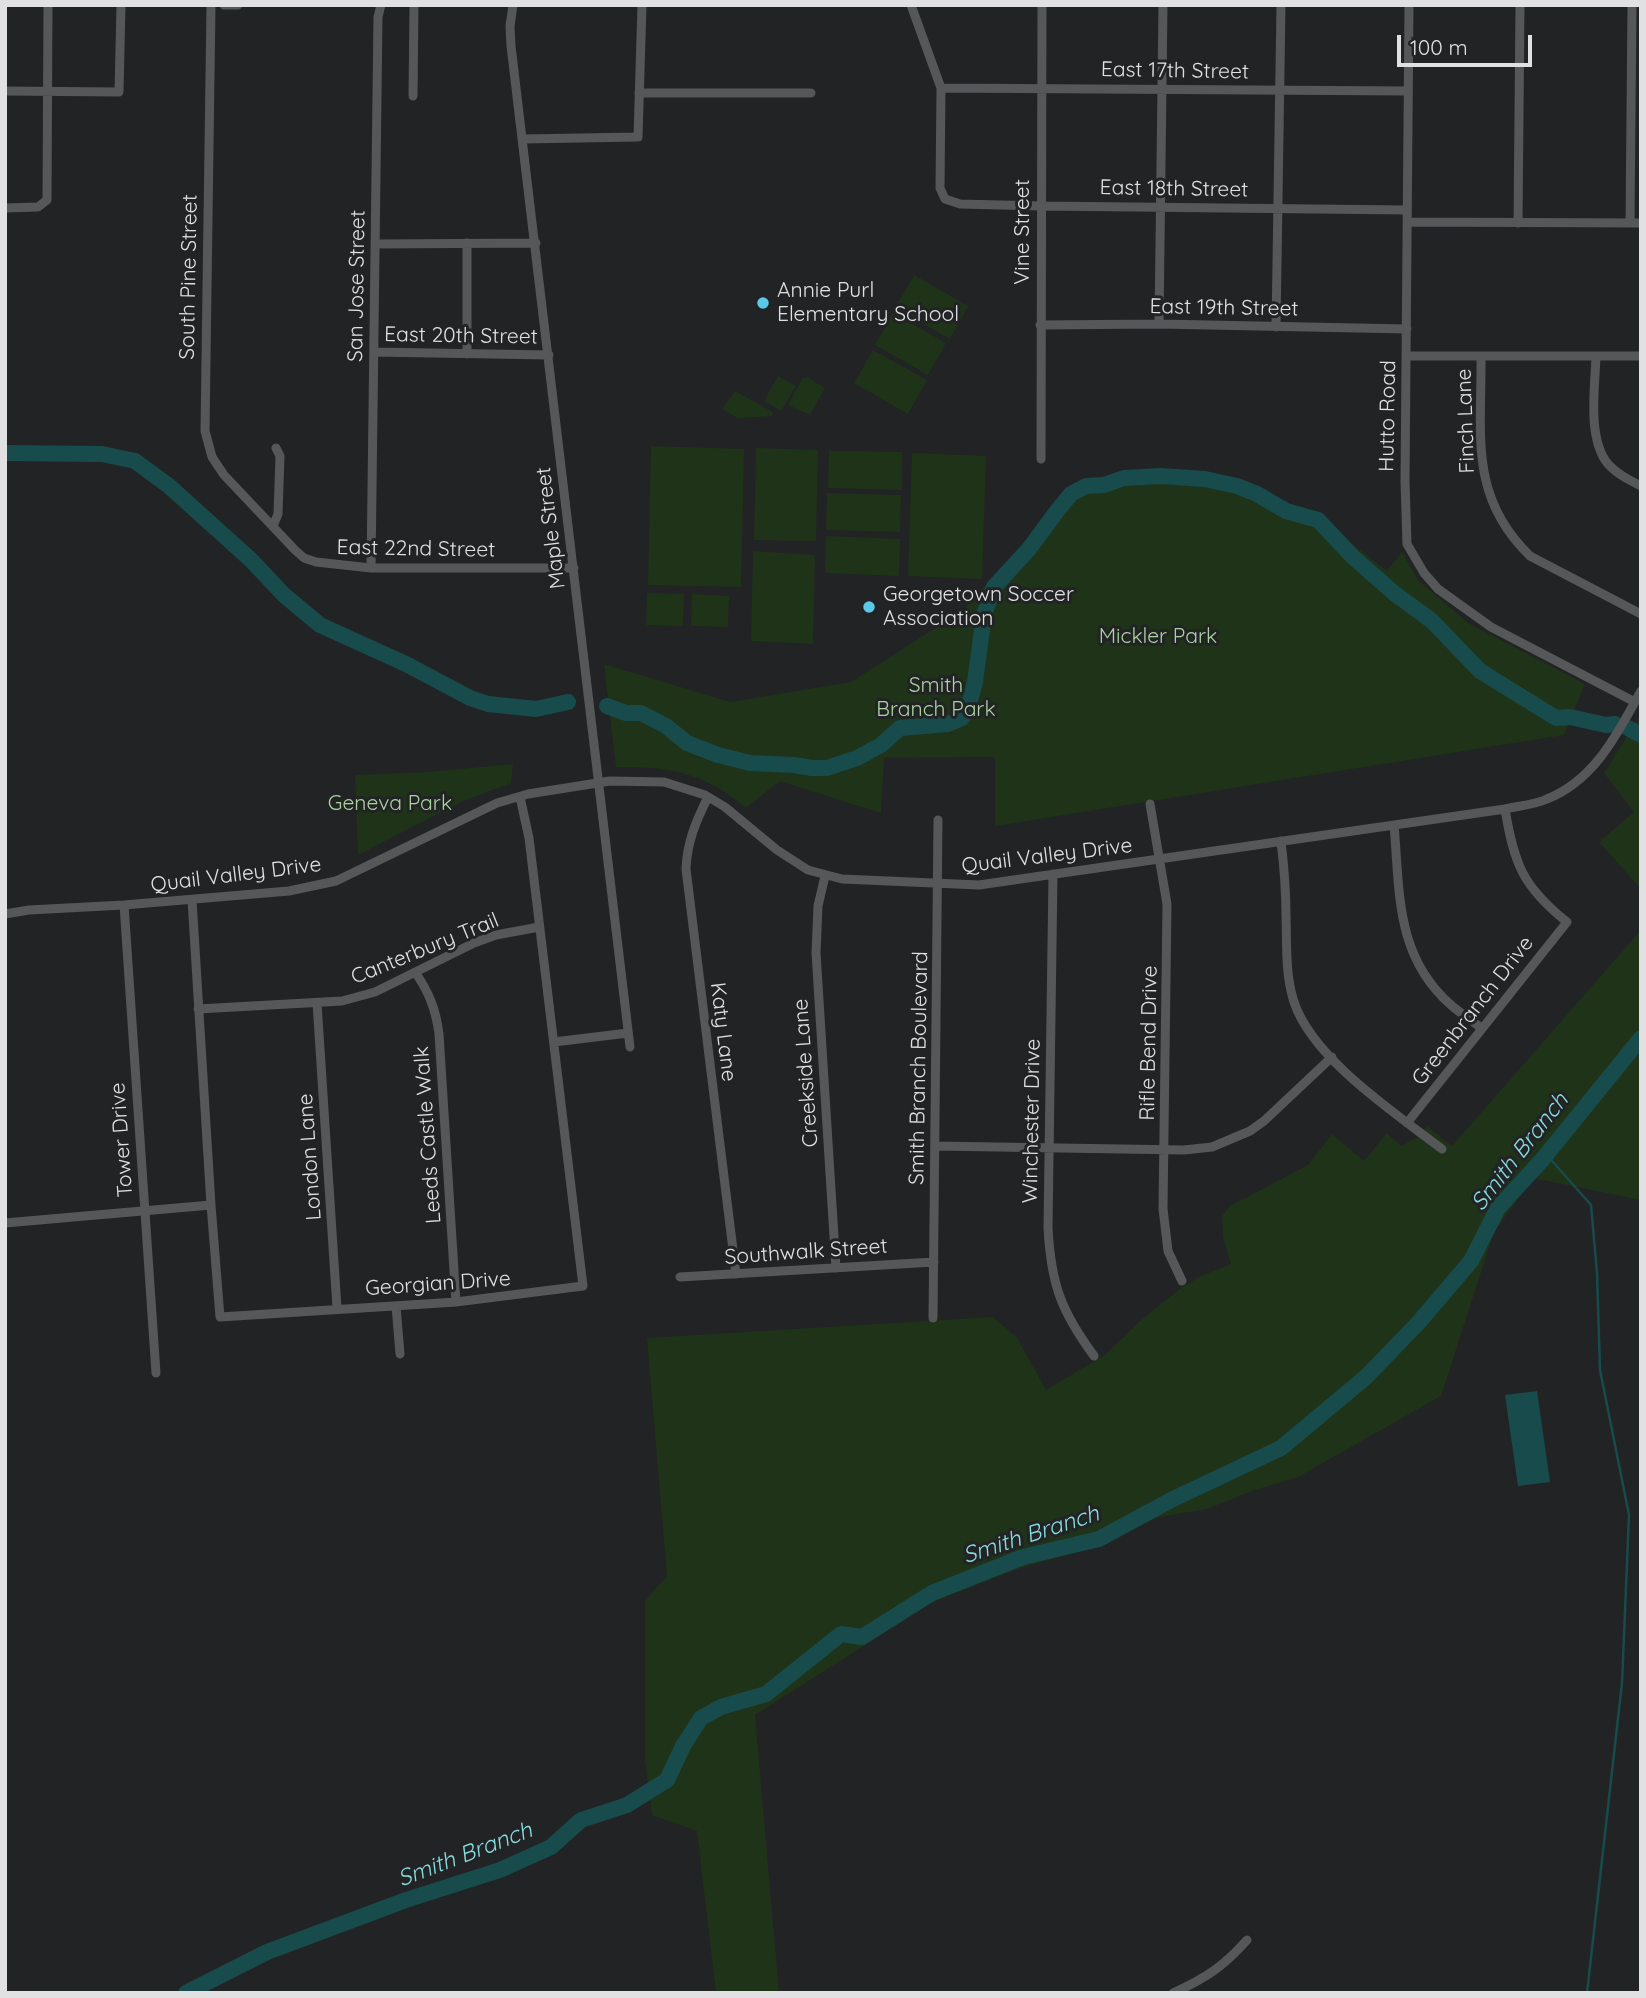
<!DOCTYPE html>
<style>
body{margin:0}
#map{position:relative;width:1646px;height:1998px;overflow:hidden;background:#222325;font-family:Quicksand,sans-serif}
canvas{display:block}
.frame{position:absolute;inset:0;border:7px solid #e1e1e3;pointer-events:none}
.scale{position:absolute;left:1397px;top:35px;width:135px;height:32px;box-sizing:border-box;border:4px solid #e1e1e3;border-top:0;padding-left:9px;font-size:21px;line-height:24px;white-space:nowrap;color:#e1e1e3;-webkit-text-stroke:5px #222325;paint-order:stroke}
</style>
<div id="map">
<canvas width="1646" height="1998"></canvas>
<div class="frame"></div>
<div class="scale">100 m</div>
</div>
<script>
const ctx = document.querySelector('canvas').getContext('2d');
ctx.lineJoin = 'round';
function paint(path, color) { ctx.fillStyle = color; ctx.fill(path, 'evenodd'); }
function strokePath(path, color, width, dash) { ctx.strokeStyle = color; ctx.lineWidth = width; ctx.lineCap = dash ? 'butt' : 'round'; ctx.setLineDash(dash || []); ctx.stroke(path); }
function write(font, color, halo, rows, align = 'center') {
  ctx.font = font + ' Quicksand,sans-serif'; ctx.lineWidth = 6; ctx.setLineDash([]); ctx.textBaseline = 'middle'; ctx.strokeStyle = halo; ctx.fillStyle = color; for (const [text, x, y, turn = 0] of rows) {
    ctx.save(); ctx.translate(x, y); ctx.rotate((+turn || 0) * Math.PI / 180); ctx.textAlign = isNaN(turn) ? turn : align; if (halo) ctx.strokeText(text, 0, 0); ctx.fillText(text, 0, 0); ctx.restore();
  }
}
const green = new Path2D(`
 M914,275L968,306L950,339L895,308Z
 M893,313L946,343L928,375L875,345Z
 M873,350L927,380L908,414L854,383Z
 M778,376L796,386L781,411L764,401Z
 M807,377L825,388L810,415L788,405L803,378Z
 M735,391L773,412L772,416L737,418L724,410L723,408Z
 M651,446L744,449L741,587L648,585Z
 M756,448L818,450L816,541L754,540Z
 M829,451L902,452V490L828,488Z
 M912,453L986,456L982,579L908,576Z
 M1162,473L1229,479L1313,513L1387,571L1402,552L1418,580L1468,623L1585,684L1564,735L995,826V757L884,758L881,813L780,781L746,808C705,773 669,766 616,767L604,664L730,702L851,682L962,611L1066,495L1114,477Z
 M827,493L901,495L900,532L826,530Z
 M826,536L900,539L899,576L825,573Z
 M753,551L815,555L813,644L751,641Z
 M647,593L684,594L683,626L646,625Z
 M692,594L729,596L728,627L691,626Z
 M1641,714V889L1599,842L1634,812L1604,773Z
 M513,764L511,783L461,802L358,855L355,775L428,772Z
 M1641,930V1200L1533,1178L1494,1232L1441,1396L1298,1477L1255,1490L1207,1509L1159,1517L1089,1549L1017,1569L931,1603L755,1715L779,1993H716L697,1831L652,1815L645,1761V1601L667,1576L647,1338L993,1317L1017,1338L1046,1390L1105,1355L1140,1321L1181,1288L1199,1277L1231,1264L1223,1237L1222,1216L1230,1206L1308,1165L1332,1134L1364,1161L1387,1133L1401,1146L1418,1137L1427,1126L1452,1146Z`);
const water = new Path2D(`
 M1537,1391L1550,1482L1518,1486L1505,1395Z`);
const stream = new Path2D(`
 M1546,1154L1591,1205L1597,1273L1600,1370L1629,1515L1622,1683L1587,1993`);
const river = new Path2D(`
 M5,453L102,454L135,461L169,486L251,560L284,595L320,625L406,664L470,698L488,704L536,709L568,702
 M607,706L626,713H641L666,726L687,743L718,755L750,763L794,765L812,768H827L857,758L881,745L900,728L948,724L962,718L968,708L975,682L984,615L994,587L1029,549L1057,511L1071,494L1086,486L1104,485L1124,478L1161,476L1205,479L1237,486L1257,494L1286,511L1318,520L1353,557L1394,593L1432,621L1480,671L1556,718L1570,717L1606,725L1615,724
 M1628,728L1641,735
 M186,1993L267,1952L406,1900L500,1870L551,1847L581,1820L627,1805L667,1780L683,1746L701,1718L721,1707L766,1694L841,1634L862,1637L932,1593L1023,1557L1099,1539L1171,1500L1281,1448L1366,1377L1419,1322L1471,1261L1498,1208L1542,1160L1641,1038`);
const minor = new Path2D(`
 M211,5L205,431L212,457L224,475L295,550L304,558L316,562L371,568H574
 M224,5H238
 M513,5L510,26L511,46L630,1047
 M911,5L941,88L940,188L945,199L960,204L1041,206L1407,210
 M1409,5L1405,481L1407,544L1424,573L1438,589L1491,627L1635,702
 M941,88L1408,91
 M5,91L119,92L121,5
 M639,93H811
 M413,96L414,5
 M523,139L638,137L642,5
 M5,208L38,207L47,200L48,5
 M1407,222L1641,223
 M1518,223L1520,5
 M1630,223L1632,5
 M467,243V354
 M376,244L536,243
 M1159,324L1163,5
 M1040,325L1159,324L1407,329
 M1276,327L1281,5
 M374,352L549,355
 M1407,356H1641
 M1481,356C1482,434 1468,496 1530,556L1641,614
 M1596,356C1595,387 1587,439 1608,464C1617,474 1629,480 1641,486
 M1041,459L1042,5
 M273,526L278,514L280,456L276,448
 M371,568L378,17L381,5
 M708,797C696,821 687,842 686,869L736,1274
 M1150,804L1167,904L1163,1209L1168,1251L1182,1281
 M1394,825C1400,892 1395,956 1451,1005C1460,1013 1471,1020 1481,1028
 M1281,841C1284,866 1286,891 1286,916C1287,945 1285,974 1294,1002C1313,1059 1395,1113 1442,1149
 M1053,874L1048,1228C1051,1284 1061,1311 1094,1356
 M825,876L818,906L816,953L836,1268
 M192,900L211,1205L220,1317L456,1302L583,1286L529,838L520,797
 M124,905L156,1373
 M5,914L29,910L124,905L289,891L336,881L497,803L528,794L610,781L664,782L705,795L725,807L777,850L808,870L842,879L979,885L1505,809C1518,806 1534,805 1547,799C1595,780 1617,734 1641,691
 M415,972C429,992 436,1010 439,1034L456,1302
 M317,1003L337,1308
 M198,1009L342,1001L375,992L474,943L496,935L539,927
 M554,1042L628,1033
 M1407,1123L1567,922C1523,887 1514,864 1505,809
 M935,1146L1184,1150L1212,1147L1250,1131L1264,1121L1332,1057
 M5,1223L211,1205
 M680,1277L934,1262
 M396,1306L400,1354
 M933,1318L938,820
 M1173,1993C1206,1978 1223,1967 1247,1940`);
const markers = [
 [763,303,7,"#5bc8e7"],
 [869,607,7,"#5bc8e7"]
];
const streetNames = [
 ["East 17th Street",1175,71,1],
 ["East 18th Street",1174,189,1],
 ["Vine Street",1023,232,-90],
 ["South Pine Street",189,277,-89],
 ["San Jose Street",357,286,-89],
 ["East 19th Street",1224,308,1],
 ["East 20th Street",461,336,1],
 ["Hutto Road",1388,416,-89],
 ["Finch Lane",1466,421,-92],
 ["Maple Street",551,528,-97],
 ["East 22nd Street",416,549,1],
 ["Quail Valley Drive",1047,856,-7],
 ["Quail Valley Drive",236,875,-7],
 ["Canterbury Trail",425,949,-22],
 ["Greenbranch Drive",1473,1011,-52],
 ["Katy Lane",723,1032,83],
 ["Rifle Bend Drive",1149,1043,-89],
 ["Smith Branch Boulevard",919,1068,-89],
 ["Creekside Lane",806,1073,-94],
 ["Winchester Drive",1032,1121,-89],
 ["Leeds Castle Walk",428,1135,-94],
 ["Tower Drive",122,1140,-94],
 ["London Lane",310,1157,-94],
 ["Southwalk Street",806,1252,-4],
 ["Georgian Drive",438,1284,-4]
];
const poiNames = [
 ["Annie Purl",777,291],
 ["Elementary School",777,315],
 ["Georgetown Soccer",883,595],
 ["Association",883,619]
];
const parkNames = [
 ["Mickler Park",1158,637],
 ["Smith",936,686],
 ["Branch Park",936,710],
 ["Geneva Park",390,804]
];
const waterNames = [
 ["Smith Branch",1520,1152,-52],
 ["Smith Branch",1031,1535,-18],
 ["Smith Branch",465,1855,-21]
];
paint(green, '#1f3319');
paint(water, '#184b4c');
strokePath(stream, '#184b4c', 2.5);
strokePath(river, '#184b4c', 16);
strokePath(minor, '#565759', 9);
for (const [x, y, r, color] of markers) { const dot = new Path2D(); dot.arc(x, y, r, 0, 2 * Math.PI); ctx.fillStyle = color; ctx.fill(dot); strokePath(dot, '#222325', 2.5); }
write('21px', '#e1e1e3', '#222325', streetNames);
write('21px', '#e1e1e3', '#222325', poiNames, 'left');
write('21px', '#abd39f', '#222325', parkNames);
write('italic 23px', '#87dcdf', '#222325', waterNames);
</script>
